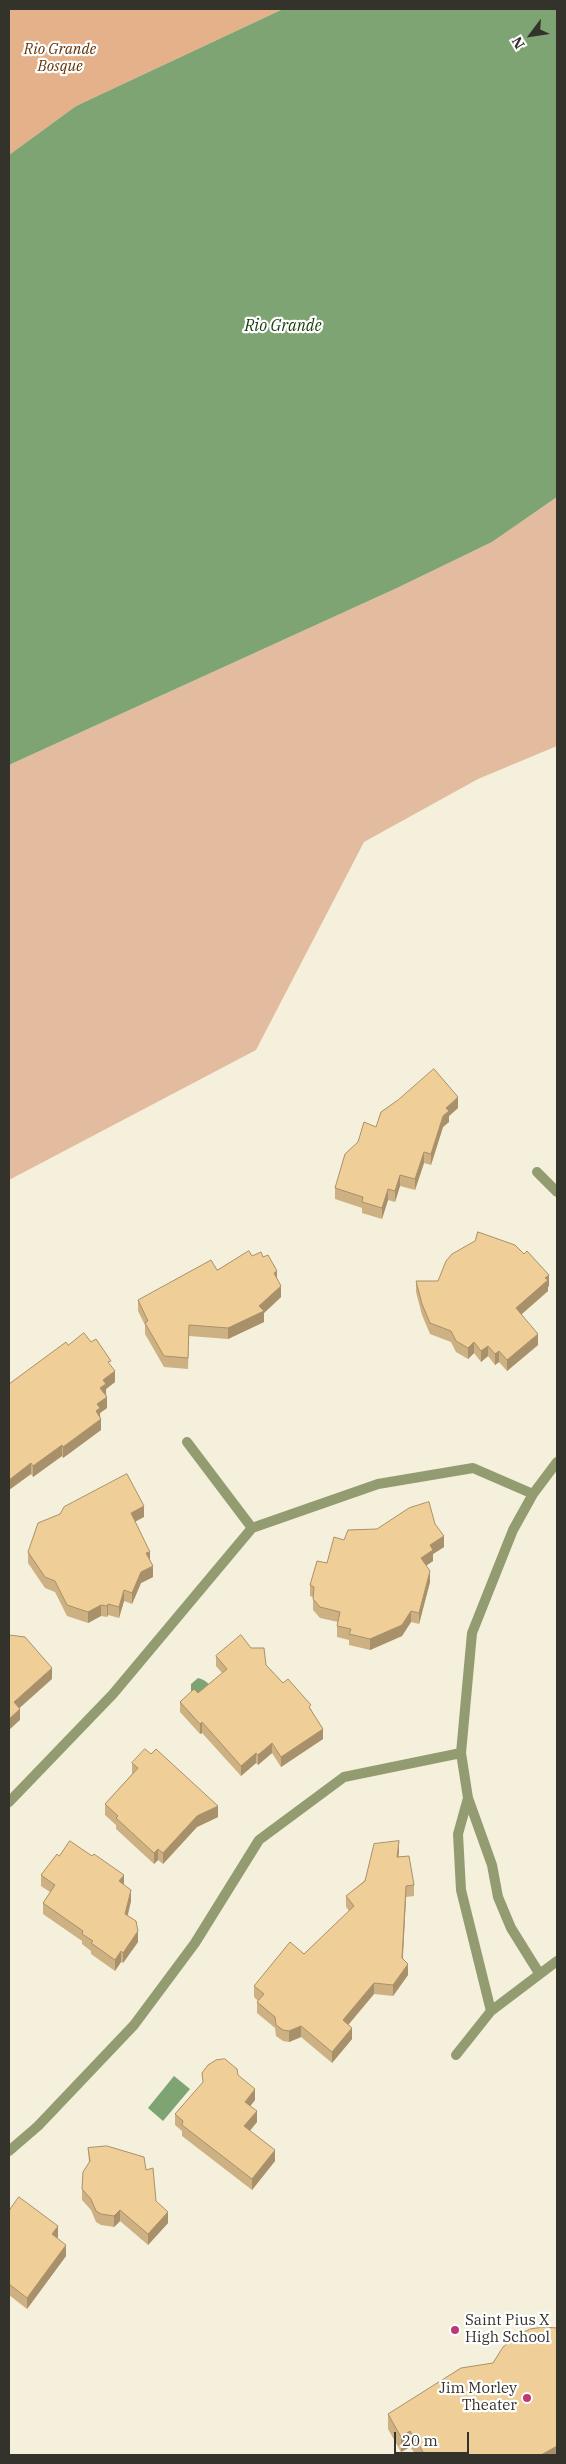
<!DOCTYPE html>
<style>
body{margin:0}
#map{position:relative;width:566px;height:2464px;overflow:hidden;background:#f4f0db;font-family:"IBM Plex Serif",serif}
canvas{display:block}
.frame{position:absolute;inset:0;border:10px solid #34332b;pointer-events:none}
.north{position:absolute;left:506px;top:10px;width:50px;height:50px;-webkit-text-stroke:4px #fff;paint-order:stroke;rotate:239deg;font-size:14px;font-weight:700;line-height:20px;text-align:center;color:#34332b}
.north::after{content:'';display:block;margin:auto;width:18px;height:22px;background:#34332b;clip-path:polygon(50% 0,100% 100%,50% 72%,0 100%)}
.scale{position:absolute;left:394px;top:2432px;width:75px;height:22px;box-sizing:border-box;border:2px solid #34332b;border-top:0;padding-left:6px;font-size:15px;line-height:18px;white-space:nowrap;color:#34332b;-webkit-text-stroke:4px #fff;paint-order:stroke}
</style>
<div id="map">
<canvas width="566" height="2464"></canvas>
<div class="frame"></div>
<div class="north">N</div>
<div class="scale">20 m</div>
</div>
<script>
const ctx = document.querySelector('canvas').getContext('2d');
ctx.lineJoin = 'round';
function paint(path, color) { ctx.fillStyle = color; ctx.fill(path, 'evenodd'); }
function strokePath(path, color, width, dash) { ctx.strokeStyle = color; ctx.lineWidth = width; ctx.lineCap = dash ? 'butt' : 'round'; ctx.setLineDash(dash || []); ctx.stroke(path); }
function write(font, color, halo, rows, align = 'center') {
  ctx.font = font + ' "IBM Plex Serif",serif'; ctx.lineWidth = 4.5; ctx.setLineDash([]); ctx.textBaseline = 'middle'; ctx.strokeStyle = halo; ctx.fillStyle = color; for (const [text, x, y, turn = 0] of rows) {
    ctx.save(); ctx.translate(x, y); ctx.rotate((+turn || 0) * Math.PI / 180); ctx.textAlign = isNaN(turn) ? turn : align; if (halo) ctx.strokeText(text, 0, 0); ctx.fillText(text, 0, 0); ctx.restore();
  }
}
const green = new Path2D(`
 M557,497V746L478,779L364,842L256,1050L9,1180V765L397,588L492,542Z`);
const forest = new Path2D(`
 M9,9H283L76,106L9,155Z`);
const water = new Path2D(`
 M283,9H557V497L492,542L397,588L9,765V155L76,106Z
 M198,1678C209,1680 216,1693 221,1702L191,1691V1684Z
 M174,2076L190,2089L163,2121L148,2108Z`);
const minor = new Path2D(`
 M537,1172L557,1192
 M187,1442L252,1528
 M468,1798L461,1753L472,1633L513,1530L533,1494L557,1462
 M9,1802L113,1694L252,1528L378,1484L473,1468L533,1494
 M491,2011L461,1890L458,1834L468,1798L492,1865L498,1897L511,1928L539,1973
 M456,2055L491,2011L557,1961
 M9,2151L38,2126L134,2025L195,1943L259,1840L344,1777L461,1753`);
const wall = new Path2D(`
 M458,1108L449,1116V1122L443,1127L431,1165L424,1163L415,1190L400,1186L395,1202L388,1200L382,1219L362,1213V1208L335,1199V1188L358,1142L376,1127Z
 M252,1256L263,1257L277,1279L281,1297L264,1313V1322L228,1339L189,1336L188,1369L164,1367L145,1334V1325L138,1311V1300Z
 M416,1281L549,1286L548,1287V1291L522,1314L538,1345L507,1371L499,1362L495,1365L488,1356L481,1362L474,1353L468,1359L456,1352L451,1342L430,1334L422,1315L416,1292Z
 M68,1345L111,1367L115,1382L106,1389L107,1408L100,1413L101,1430L63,1458L62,1456L33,1477L31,1474L9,1490V1384Z
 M144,1517L135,1521L150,1561L153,1577L141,1583L132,1604L124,1601L119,1618L108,1615L107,1617L101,1616L88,1623L67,1616L55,1592L45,1588L28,1563V1552Z
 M435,1524L444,1547L433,1554V1561L426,1566L430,1582L419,1624L411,1622L402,1636L370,1650L349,1645V1640L337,1637V1626L338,1622L320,1618L313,1610V1597L310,1596V1585L344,1540L377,1529Z
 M216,1656L266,1665L283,1683L311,1709L323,1739L281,1767L272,1753L258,1765L256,1763L241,1776L202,1733L200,1734L180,1712V1702L198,1693L222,1673L216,1666Z
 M132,1763L218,1817L197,1827L163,1864L158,1860L154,1864L116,1829V1825L105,1815V1804L132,1774Z
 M399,1852L398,1856L414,1885V1896L406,1897L403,1958L408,1975L393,1996L374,1994L349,2024L352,2039L332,2063L301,2037L289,2042L283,2041L276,2036L275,2028L257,2013V2002L258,2001L254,1997V1986L304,1954L349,1911L346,1907V1896Z
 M59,1856L124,1885L131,1901L128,1915L138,1942L123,1963L121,1962L115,1971L91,1954V1951L82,1944V1941L43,1914V1903L50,1892L41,1886V1875Z
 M255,2100L250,2106L257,2122L250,2131L275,2161L252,2190L182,2136V2131L175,2125V2114Z
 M88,2148L146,2170L156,2201L168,2223L148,2245L120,2221L114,2227L101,2225L96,2222L91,2210L82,2200V2189L89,2163Z
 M9,2211L58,2237L57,2238L66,2256L27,2309L9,2295Z
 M493,2363L557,2455H416L410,2447L401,2452L388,2429V2414Z`);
const shadedWall = new Path2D(`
 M458,1097V1108L449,1116V1122L443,1127L431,1165V1154L446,1108Z
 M424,1152V1163L415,1190V1179Z
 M400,1175V1186L395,1202V1191Z
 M388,1189V1200L382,1219V1208Z
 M277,1271V1282L274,1273Z
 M549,1275V1286L548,1287V1291L516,1319V1308L545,1278Z
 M281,1286V1297L264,1313V1322L228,1339V1328L259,1306Z
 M538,1334V1345L507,1371V1360Z
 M474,1342V1353L468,1359V1348Z
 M488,1346V1356L481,1362V1351Z
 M499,1351V1362L495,1365V1354Z
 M115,1371V1382L106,1389V1395L100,1388L103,1380Z
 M107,1397V1408L100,1413V1419L96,1411L97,1404Z
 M101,1419V1430L63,1458V1447Z
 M62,1445V1456L33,1477V1466Z
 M31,1463V1474L9,1490V1480Z
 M144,1506V1517L131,1524V1513Z
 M444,1536V1547L433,1554V1561L421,1569V1558L430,1545Z
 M150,1552V1563L146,1553Z
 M153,1566V1577L141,1583L132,1604V1593L141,1572Z
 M430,1571V1582L419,1624V1613Z
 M124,1590V1601L119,1618V1607Z
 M108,1604V1615L107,1617V1606Z
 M101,1605V1616L88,1623V1612Z
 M411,1611V1622L402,1636L370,1650V1639Z
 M52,1668V1679L14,1713V1702Z
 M20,1709V1720L9,1730V1719Z
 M202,1722V1733L200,1734V1724Z
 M323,1729V1739L281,1767V1757Z
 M272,1743V1753L258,1765V1755Z
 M256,1753V1763L241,1776V1766Z
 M218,1806V1817L197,1827L163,1864V1853L197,1816Z
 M399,1841V1852L397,1868V1857Z
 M158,1849V1860L154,1864V1853Z
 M124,1875V1886L119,1881Z
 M406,1886V1897L402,1969V1958Z
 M131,1890V1901L125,1925V1914Z
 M138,1931V1942L123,1963V1953Z
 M121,1951V1962L115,1971V1960Z
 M408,1964V1975L393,1996V1985Z
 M374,1983V1994L343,2031V2020Z
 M301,2026V2037L289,2042V2031Z
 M352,2028V2039L332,2063V2052Z
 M255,2089V2100L245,2113V2102Z
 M257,2111V2122L244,2137V2126Z
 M275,2150V2161L252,2190V2179Z
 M120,2210V2221L114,2227V2216Z
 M168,2212V2223L148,2245V2234Z
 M58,2226V2237L52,2245V2234Z
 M66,2245V2256L27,2309V2298Z
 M410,2431V2447L401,2452V2437Z
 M557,2446V2455H541Z`);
const building = new Path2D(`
 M434,1069L458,1097L446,1108L449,1111L443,1116L431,1154L424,1152L415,1179L400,1175L395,1191L388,1189L382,1208L362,1202L363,1197L335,1188L345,1154L358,1142L364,1122L376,1127L381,1112L398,1100Z
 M478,1232L515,1245L524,1254L527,1251L549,1275L545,1278L548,1280L516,1308L538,1334L507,1360L499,1351L495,1354L488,1346L481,1351L474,1342L468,1348L456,1341L451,1331L430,1323L422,1304L416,1281H438L446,1261L452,1254L475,1241Z
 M249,1251L252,1256L261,1252L263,1257L268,1255L277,1271L274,1273L281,1286L259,1306L264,1311L228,1328L189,1325L188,1358L164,1356L145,1323L148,1321L138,1300L211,1260L217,1270Z
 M84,1333L91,1342L96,1339L111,1361L108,1362L115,1371L103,1380L106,1384L100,1388L107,1397L97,1404L100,1408L96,1411L101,1419L63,1447L62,1445L33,1466L31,1463L9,1480V1384L66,1342L68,1345Z
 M127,1474L144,1506L131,1513L150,1552L146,1553L153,1566L141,1572L132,1593L124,1590L119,1607L108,1604L107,1606L101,1605L88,1612L67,1605L55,1581L45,1577L28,1552L38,1523L60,1514L64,1507Z
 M429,1502L435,1524L444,1536L430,1545L433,1550L421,1558L430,1571L419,1613L411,1611L402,1625L370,1639L349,1634L351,1629L337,1626L340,1612L320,1607L313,1599L314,1587L310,1585L317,1561L327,1563L334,1537L344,1540L348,1530L377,1529L409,1508Z
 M9,1635L25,1637L52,1668L14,1702L20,1709L9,1719Z
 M241,1635L251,1648H264L266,1665L283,1683L288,1679L311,1705L309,1707L323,1729L281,1757L272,1743L258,1755L256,1753L241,1766L202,1722L200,1724L180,1702L194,1689L198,1693L227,1669L216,1656Z
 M145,1749L151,1754L156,1749L218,1806L197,1816L163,1853L158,1849L154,1853L116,1818L118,1816L105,1804L138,1768L132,1763Z
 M70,1841L92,1856L94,1854L124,1875L119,1881L131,1890L125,1914L136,1921L138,1931L123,1953L121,1951L115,1960L91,1943L93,1941L82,1934L83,1931L43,1903L55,1885L41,1875L57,1854L59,1856Z
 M399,1841L397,1857L409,1856L414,1885L406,1886L402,1958L408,1964L393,1985L374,1983L343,2020L352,2028L332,2052L301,2026L289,2031L283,2030L276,2025L275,2017L257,2002L264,1994L254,1986L290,1942L304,1954L354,1906L346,1896L365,1881L374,1844Z
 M225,2059L237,2069L238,2075L255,2089L245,2102L257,2111L244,2126L275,2150L252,2179L182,2125L183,2121L175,2114L203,2082L202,2073L208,2065L216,2060Z
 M107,2146L144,2157L146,2170L153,2168L156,2201L168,2212L148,2234L120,2210L114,2216L101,2214L96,2211L91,2199L82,2189L83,2172L90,2161L88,2148Z
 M19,2197L58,2226L52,2234L66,2245L27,2298L9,2284V2211Z
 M545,2327L557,2328V2446L541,2455H425L410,2431L401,2437L388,2414L461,2368L493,2363L503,2347L516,2336L530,2329Z`);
const markers = [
 [455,2330,5,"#bf3774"],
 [527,2398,5,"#bf3774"]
];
const parkNames = [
 ["Rio Grande",60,50],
 ["Bosque",60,67]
];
const poiNames = [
 ["Saint Pius X",465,2321],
 ["High School",465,2338],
 ["Jim Morley",517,2389,"right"],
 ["Theater",517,2406,"right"]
];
const waterNames = [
 ["Rio Grande",283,326]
];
paint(green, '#e3bca0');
paint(forest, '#e4b18a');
paint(water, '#7fa474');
strokePath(minor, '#929c70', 10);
paint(wall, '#ceb183');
paint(shadedWall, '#a8906a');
paint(building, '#f0ce98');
strokePath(building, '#a8906a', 1);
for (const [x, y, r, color] of markers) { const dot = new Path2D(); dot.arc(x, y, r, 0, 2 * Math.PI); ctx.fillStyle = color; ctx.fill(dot); strokePath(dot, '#fff', 2); }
write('italic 15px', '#613202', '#fff', parkNames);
write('15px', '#34332b', '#fff', poiNames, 'left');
write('italic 16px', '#173c09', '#fff', waterNames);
</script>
